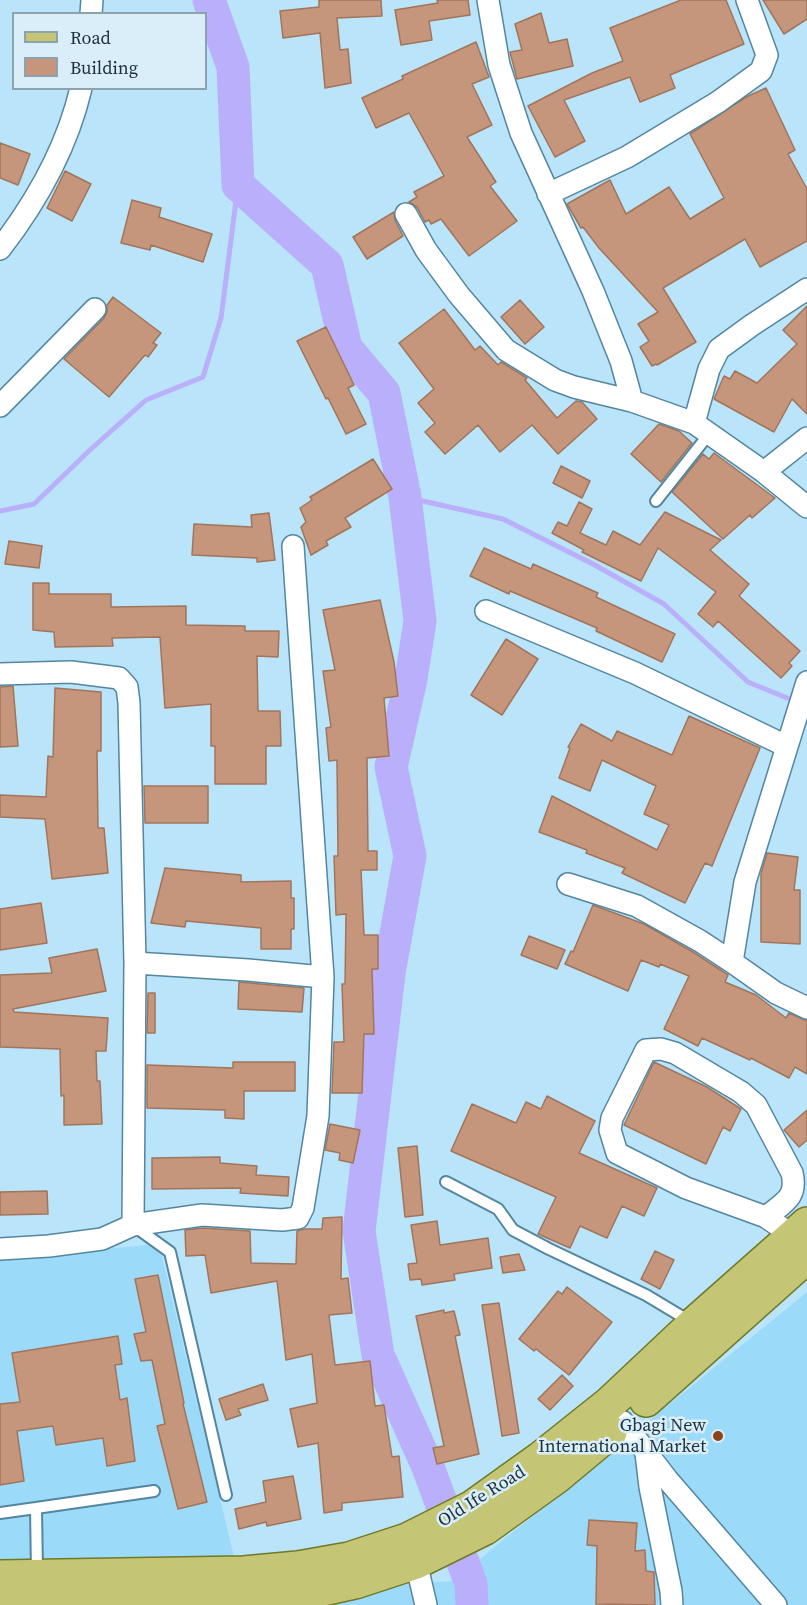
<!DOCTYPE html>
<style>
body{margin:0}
#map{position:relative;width:807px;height:1605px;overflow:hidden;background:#bae4fa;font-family:"Source Serif 4",serif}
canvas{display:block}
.legend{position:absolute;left:12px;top:12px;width:195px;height:78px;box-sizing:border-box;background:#d9eef9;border:2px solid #8da2ad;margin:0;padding:8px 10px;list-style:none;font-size:18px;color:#1a303a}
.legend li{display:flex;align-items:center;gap:12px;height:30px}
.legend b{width:30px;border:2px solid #8da2ad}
</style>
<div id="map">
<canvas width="807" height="1605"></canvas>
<ul class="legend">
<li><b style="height:8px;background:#c4c676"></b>Road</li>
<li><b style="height:16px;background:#c5967c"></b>Building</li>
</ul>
</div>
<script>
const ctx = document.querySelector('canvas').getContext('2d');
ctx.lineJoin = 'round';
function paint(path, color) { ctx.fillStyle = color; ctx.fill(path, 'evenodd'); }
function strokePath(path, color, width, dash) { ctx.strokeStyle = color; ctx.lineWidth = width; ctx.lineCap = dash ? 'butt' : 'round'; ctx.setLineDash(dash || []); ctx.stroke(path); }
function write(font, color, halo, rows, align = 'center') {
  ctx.font = font + ' "Source Serif 4",serif'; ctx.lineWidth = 5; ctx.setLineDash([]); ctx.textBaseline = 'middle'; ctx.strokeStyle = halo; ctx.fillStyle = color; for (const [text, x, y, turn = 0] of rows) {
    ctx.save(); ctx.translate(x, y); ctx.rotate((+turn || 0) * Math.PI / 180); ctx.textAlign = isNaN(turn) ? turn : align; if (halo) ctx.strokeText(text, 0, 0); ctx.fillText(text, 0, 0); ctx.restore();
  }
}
const built = new Path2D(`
 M159,1244L236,1565L0,1569V1259Z
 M807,1292V1605H106L453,1581Z`);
const stream = new Path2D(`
 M405,497L503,519L593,564L664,604L748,682L797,702
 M0,511L34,504L91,449L146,400L203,377L221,318L238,185`);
const river = new Path2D(`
 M209,0L233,67L238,185L327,265L346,348L384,393L405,497L420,621L411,679L391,767L410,856L389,973L359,1231L378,1355L428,1467L471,1584L472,1605`);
const building = new Path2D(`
 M319,0H381L382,16L337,18L340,50L348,49L351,83L325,88L320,33L283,38L280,11L319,7Z
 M437,0H468L470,15L429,21L432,40L401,45L395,10L438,3Z
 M681,0H726L744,44L670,75L675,88L640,102L630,77L564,100L585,141L555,157L528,106L592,73L623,61L610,28Z
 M763,0H807V19L784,34Z
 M541,13L549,43L567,39L573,66L517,79L510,52L522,50L515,24Z
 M476,42L489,77L472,84L492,125L467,137L496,182L490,186L517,221L469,256L441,219L431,224L429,220L425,222L417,207L409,202L417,197L414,192L444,176L409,113L376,128L362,98L403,79L402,76Z
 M766,88L795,150L788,154L807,189V241L760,267L745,239L663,288L696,342L657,365L656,364L652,366L640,347L649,341L638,324L658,312L599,248L583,227L581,228L567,204L610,180L626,214L669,187L690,219L724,198L690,134L746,97Z
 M0,143L30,154L18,185L0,178Z
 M65,171L91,184L72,221L47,208Z
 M132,200L161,208L159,217L212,234L203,262L151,245L150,250L121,243Z
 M394,212L395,220L403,236L367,259L353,237Z
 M113,297L161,333L153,343L157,345L148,357L145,355L109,397L64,359L104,318L107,312V305Z
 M520,300L544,327L525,344L501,317Z
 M807,306V414L792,399L774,432L714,399L724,376L730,379L735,371L757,383L797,344L783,330Z
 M444,309L475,350L480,346L498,365L501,362L527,378L525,380L557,418L576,401L582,402L597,419L558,454L532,425L500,452L478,425L445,454L425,432L435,423L418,403L434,389L399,343Z
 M326,327L354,385L348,388L366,424L346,434L328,398L326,399L297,341Z
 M659,424L679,431L692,443L661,482L631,454Z
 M714,453L775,498L752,518L750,515L723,539L672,492L703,454L709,459Z
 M373,459L392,489L345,518L351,527L326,541L328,545L311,555L301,527L306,522L300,508L312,500L310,497Z
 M561,466L590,481L582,498L553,483Z
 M579,502L592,509L580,533L606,545L613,531L640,545L665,512L721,540L710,550L749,584L739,596L800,651L789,663L792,666L781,678L718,621L713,627L698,614L716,592L658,548L641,581L582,552L584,550L552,533L558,522L567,526Z
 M269,513L275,560L257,562V558L192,555L194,524L252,527L251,515Z
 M9,541L42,546L39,568L5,564Z
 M484,548L531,569L533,564L598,593L596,597L675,634L662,662L596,631L597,628L510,591L509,594L470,576Z
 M33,583H49V594H111V607L186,606V625L245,626V631H279L278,657L257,656L258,711H280L281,746H266V784H215V746H211V704L165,708L160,637L112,638L113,646L55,647L54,632L33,630Z
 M380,600L394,662L398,696L384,698L389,756L367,758L368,851H377V870H361L364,935H378V969H372L374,1034H364L362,1093H332L334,1042H344L342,984H345L346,914L336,915L334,856H338L337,760L329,761L326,728L331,727L323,671L335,670L323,610Z
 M506,639L538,659L502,715L471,695Z
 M13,686L18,746L0,747V687Z
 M55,688L101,692V751H97L98,828H104L108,873L52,879L45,819L0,817V795L46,797L48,756L53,757Z
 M689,716L760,748L712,866L705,863L685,903L622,873L625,868L586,853L587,850L539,832L552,796L657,850L669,825L644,814L656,786L602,760L590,791L559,778L570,748L568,747L581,724L612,741L617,731L672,755Z
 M144,786H208V823H145Z
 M767,853L798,857L794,890H800V944L761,942V874Z
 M165,868L241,875V882L291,881V898H294V929H291V949H261V928L186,921L185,927L151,923Z
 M41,903L47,943L0,950V909Z
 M593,905L644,924L693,952L728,975L725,982L756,995L786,1018L789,1013L807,1021V1074L795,1067L789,1078L751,1058L750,1060L702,1038L698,1046L664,1029L689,976L660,964L659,967L641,960L628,991L565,964L571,951L573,952Z
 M529,936L565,950L557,969L521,955Z
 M97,949L106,991L13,1009L14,1012L108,1018L106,1051H96L97,1081H100L102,1124L64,1125V1095L61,1096L60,1049L0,1047V975L52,973L49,958Z
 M239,982L304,988L302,1012L238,1009Z
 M148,993H155V1033H147Z
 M233,1062H295V1091H244V1119L225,1118V1110L147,1108V1065L233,1068Z
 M654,1062L707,1087L741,1109L730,1131L723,1127L706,1164L624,1125Z
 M547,1096L595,1121L579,1153L657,1188L644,1216L622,1206L607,1238L580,1226L570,1248L538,1234L556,1197L451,1151L472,1104L516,1123L526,1102L541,1109Z
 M807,1110V1140L799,1147L784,1130Z
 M330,1124L360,1130L353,1163L339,1160L340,1153L325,1150Z
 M417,1146L423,1215L405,1217L398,1148Z
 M220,1157V1163L257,1166L256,1175L289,1177L288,1196L240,1193L241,1188L152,1189V1158Z
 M47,1191L48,1214L0,1215V1192Z
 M342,1217L341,1279L348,1278L352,1313L329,1315L335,1365L370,1361L375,1406L384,1405L392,1457L399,1456L403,1497L342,1503V1510L324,1513L318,1443L298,1447L290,1409L317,1403L312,1354L286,1360L277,1281L211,1293L205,1255L186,1256L185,1230L203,1228L250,1231L251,1263L296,1264L297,1231L305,1229H322L323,1218Z
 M437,1221L440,1245L488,1238L492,1268L454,1274L455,1280L422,1285L421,1279L410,1280L408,1264L417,1263L411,1225Z
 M655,1251L674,1260L660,1289L641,1279Z
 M519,1254L525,1270L503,1273L500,1257Z
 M158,1275L184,1403L183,1404L207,1502L178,1509L157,1426L165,1424L152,1360L141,1361L134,1334L146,1332L135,1279Z
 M567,1287L612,1322L569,1375L536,1349L534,1351L519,1339L558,1291L562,1294Z
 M499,1303L519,1433L502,1436L482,1305Z
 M444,1310V1313L454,1311L460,1335L455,1336L479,1454L437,1464L433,1448L444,1446L416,1316Z
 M118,1336L122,1364L115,1365L120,1400L127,1398L135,1461L107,1466L103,1438L56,1445L53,1426L17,1431L24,1481L0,1485V1404L20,1402L12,1353Z
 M562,1375L573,1386L550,1410L538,1399Z
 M263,1384L268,1400L238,1409L241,1415L226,1420L219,1399Z
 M293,1476L301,1519L267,1526L266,1522L239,1529L235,1509L266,1502L263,1481Z
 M589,1520L637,1523L635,1551L645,1550L646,1571L654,1572L655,1605L596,1604L597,1546L587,1545Z`);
const service = new Path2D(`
 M656,501L709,434
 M446,1182L498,1209L513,1230L549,1249L646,1295L691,1322
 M134,1226L170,1252L226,1495
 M36,1508L154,1491
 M0,1513L36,1508L37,1573`);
const minor = new Path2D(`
 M488,0L499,65L521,133L593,291L621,361L632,401
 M91,14L92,0
 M548,194L627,157L718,102L761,71L767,55L747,0
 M406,214L426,250L459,295L506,350L555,380L574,387L632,401L694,423L764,472L807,507
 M0,249C37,201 67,148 81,88
 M0,406L95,309
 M694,423L709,369L719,349L752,325L807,289
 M764,472L807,438
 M486,611L635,673L786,746
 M0,674L71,672L119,678L127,687L129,703L135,963L133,1225
 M807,682L745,882L732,962L776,993L807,1008
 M568,884L637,906L700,941L732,962
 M135,963L248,970L323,977
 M766,1217C783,1203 798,1198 792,1173L756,1105L741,1092L675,1053L661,1049L646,1050L612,1118L610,1130L617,1153L686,1188L766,1217L792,1235
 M0,1249L49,1246L102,1239L133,1225L202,1215L282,1220L298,1218L303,1208L318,1116L323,977L293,546
 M623,1422L667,1479L776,1605
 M646,1453L650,1487L671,1591L672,1605
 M416,1562L426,1605`);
const primary = new Path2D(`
 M646,1400L807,1256
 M0,1577L244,1573L298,1568L349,1559L407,1540L473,1507L540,1459L609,1404L694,1324L807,1224
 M0,1601L300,1594L355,1582L416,1562L485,1528L556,1477L610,1432`);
const markers = [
 [718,1436,6,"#894517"]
];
const poiNames = [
 ["Gbagi New",706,1426],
 ["International Market",706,1447]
];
const streetNames = [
 ["Old Ife Road",482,1497,-32]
];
paint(built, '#9cdafa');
strokePath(stream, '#baaffb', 5);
strokePath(river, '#baaffb', 33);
paint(building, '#c5967c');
strokePath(building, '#a1755c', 1.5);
strokePath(service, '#53869f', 14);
strokePath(minor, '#53869f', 24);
strokePath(primary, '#6f7926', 36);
strokePath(service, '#fff', 10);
strokePath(minor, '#fff', 21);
strokePath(primary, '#c4c676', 33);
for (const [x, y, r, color] of markers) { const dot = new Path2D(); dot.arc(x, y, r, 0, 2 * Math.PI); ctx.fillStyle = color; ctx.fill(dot); strokePath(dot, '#d9eef9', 2); }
write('18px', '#1a303a', '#d9eef9', poiNames, 'right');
write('18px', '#1a303a', '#d9eef9', streetNames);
</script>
